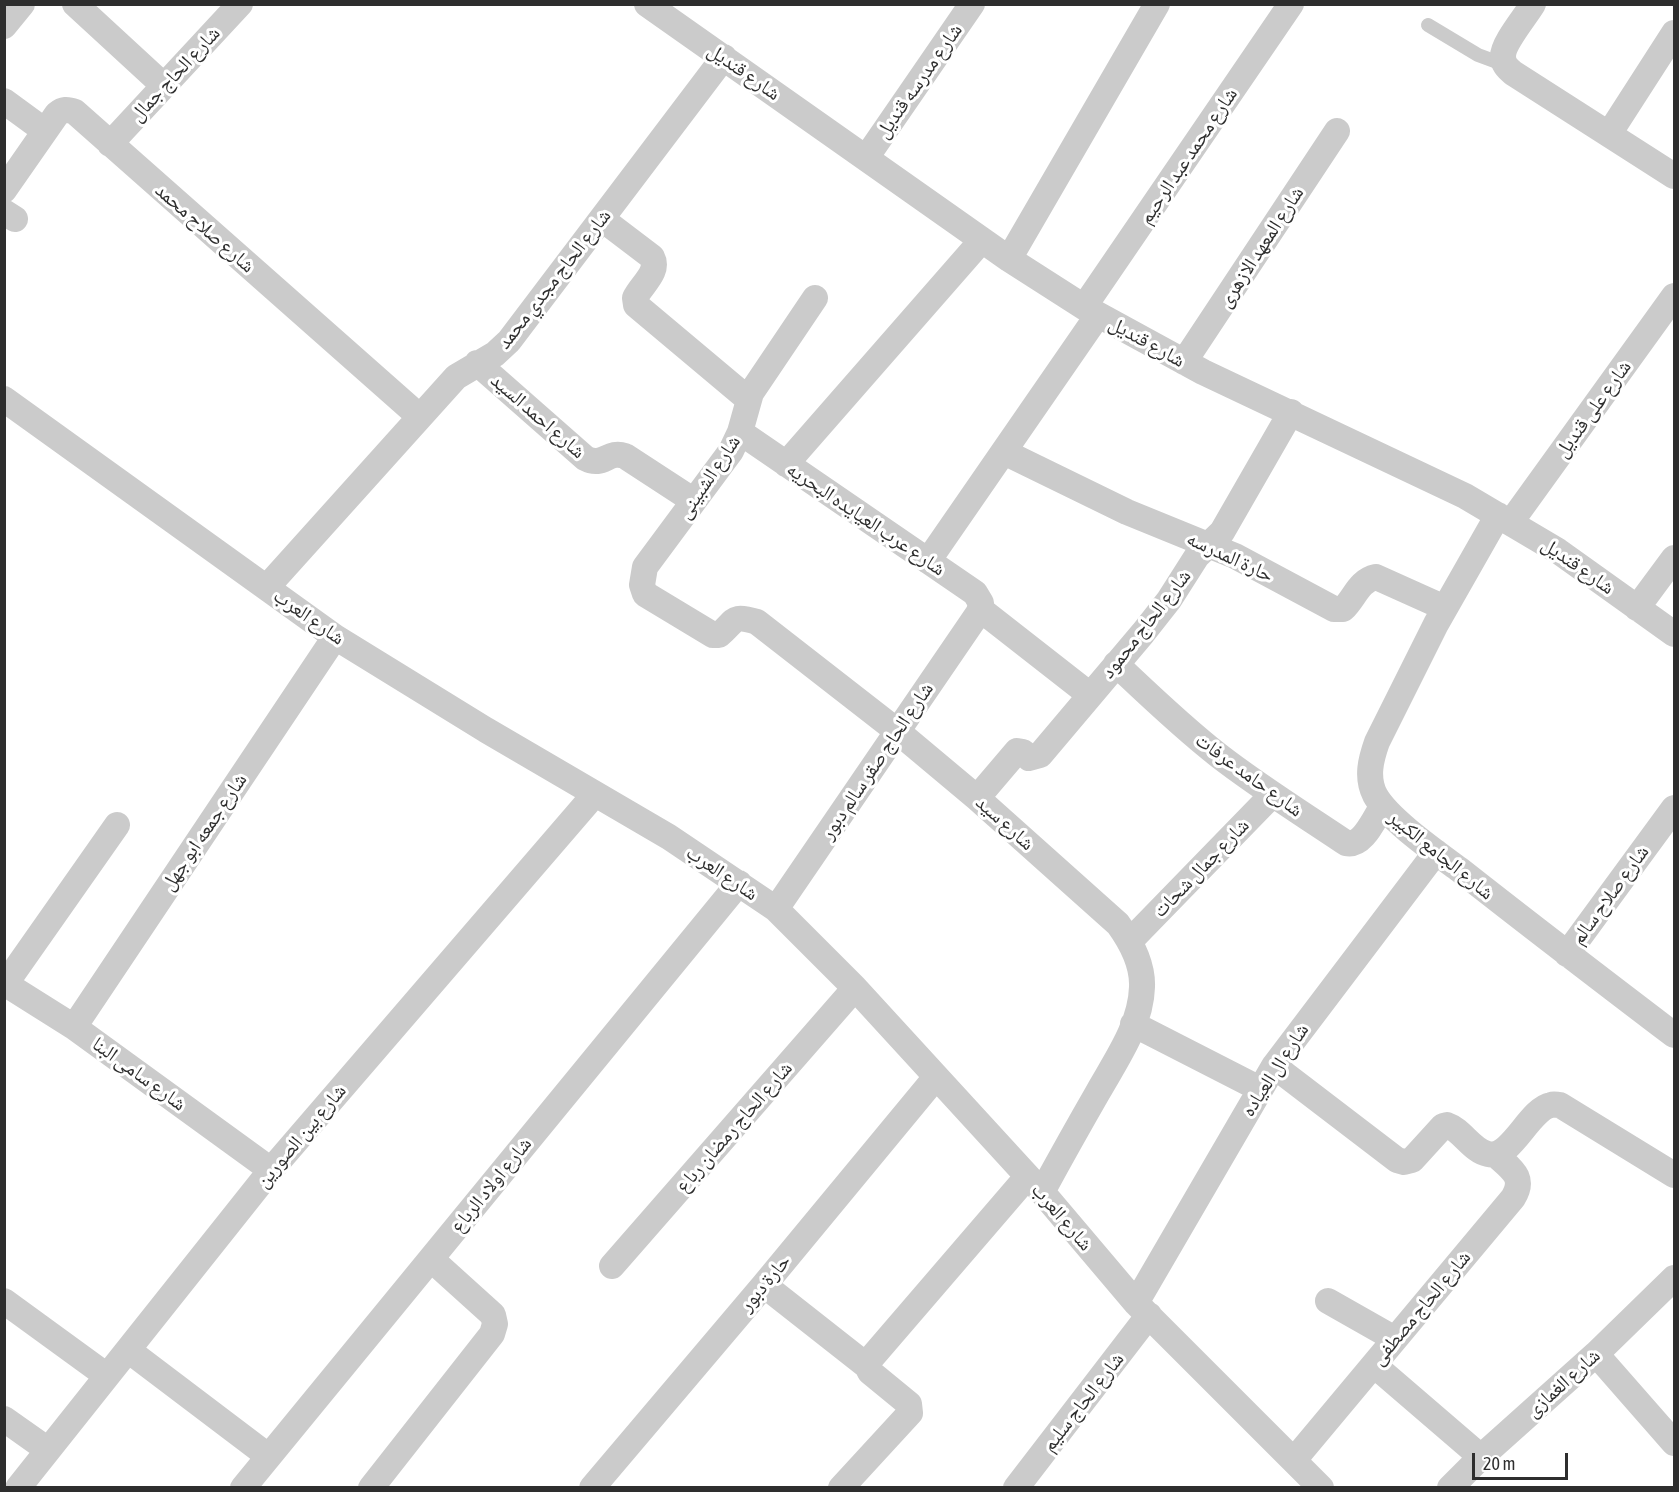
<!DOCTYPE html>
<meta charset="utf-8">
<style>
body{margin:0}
#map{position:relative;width:1679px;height:1492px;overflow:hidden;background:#fff;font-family:"Asap Condensed",sans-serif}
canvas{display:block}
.frame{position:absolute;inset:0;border:6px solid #2e2e2e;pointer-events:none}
.scale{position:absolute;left:1472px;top:1453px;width:96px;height:27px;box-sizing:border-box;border:3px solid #2e2e2e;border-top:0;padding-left:8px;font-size:18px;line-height:21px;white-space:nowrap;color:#2e2e2e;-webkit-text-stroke:4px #fff;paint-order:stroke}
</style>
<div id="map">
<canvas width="1679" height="1492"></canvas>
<div class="frame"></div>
<div class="scale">20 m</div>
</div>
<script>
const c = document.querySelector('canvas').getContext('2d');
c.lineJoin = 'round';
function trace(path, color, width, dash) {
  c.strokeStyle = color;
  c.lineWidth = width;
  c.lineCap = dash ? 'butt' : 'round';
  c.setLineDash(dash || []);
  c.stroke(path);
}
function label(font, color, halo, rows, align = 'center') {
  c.font = font + ' "Asap Condensed","Noto Naskh Arabic",sans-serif';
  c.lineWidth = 6;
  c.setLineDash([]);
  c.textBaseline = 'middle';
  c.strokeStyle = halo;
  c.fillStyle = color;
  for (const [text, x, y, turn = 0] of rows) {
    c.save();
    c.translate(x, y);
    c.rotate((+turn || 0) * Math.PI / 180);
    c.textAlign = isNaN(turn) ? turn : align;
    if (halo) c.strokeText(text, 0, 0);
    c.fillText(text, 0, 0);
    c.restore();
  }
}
trace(new Path2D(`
 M1428 25 1478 55 1505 65`), '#cbcbcb', 14);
trace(new Path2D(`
 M75 4 163 85
 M647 4 1009 259 1084 307 1203 372 1465 496 1558 551 1674 634
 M1533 4C1526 16 1503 43 1503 56 1503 64 1507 68 1513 73L1674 176
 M4 26 22 4
 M4 101 45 131
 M1609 134 1674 33
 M110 144 240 4
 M866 158 972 4
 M4 190 57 114C63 109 67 109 75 112L420 417
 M4 212 15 219
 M602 219 652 257C660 272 641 285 635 298L636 305 748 399
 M1009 259 1157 4
 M815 298 751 393 740 432 731 451 645 567 642 585 645 594 713 635H719C736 621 731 614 757 622L897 731 977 798 1118 924C1131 942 1143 964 1142 987 1141 1025 1116 1060 1098 1092 1079 1125 1060 1159 1042 1192
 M1084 307 1291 4
 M1184 362 1337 131
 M477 363 585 458C604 468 607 450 625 456L694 501
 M4 399 335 637 486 730 669 837 776 909 855 988 1042 1192 1136 1303 1321 1488
 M740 432 975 593 981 603 979 612 776 909
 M1004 452 1127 512 1235 556 1334 609H1343C1355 598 1358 581 1376 577L1445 608
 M786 464 982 240
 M1498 515 1436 624 1377 742C1371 759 1366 777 1375 795 1388 819 1437 853 1460 870 1531 926 1603 981 1674 1035
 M1511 522 1674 296
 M928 561 1098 315
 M267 587 456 377 495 354 509 341 724 57
 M1637 608 1674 558
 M980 609 1090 695
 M1116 664C1149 695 1182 727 1218 755 1259 787 1303 814 1346 843 1363 847 1374 819 1382 807
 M977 798 1017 751 1023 752 1029 758 1040 755 1143 633 1169 600 1197 556 1222 532 1291 412
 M1130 941 1272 795
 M1567 954 1674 808
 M4 983 74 1027 271 1170
 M4 986 117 825
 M1133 1024 1260 1089
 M74 1027 335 637
 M1274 1066 1397 1160 1404 1162 1412 1160 1443 1126 1447 1125C1462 1130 1472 1151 1488 1154 1511 1160 1529 1109 1551 1105 1554 1104 1557 1105 1560 1105L1674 1175
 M612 1266 855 988
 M764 1285 867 1366
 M4 1301 107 1376
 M1328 1301 1395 1339
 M1136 1303 1274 1066 1436 852
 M128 1350 268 1456
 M1596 1354 1674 1443
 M1374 1365 1481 1457
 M4 1419 48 1450
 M1294 1460 1513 1198C1526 1177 1511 1169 1496 1155
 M18 1488 271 1170 594 795
 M243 1488 739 883
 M371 1488 492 1334 495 1324 493 1315 431 1259
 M592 1488 764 1285 936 1077
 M841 1488 910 1413 909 1404 870 1372 867 1366V1363L1027 1177
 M1016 1488 1149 1315
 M1450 1488 1481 1457 1596 1354 1674 1278`), '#cbcbcb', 26);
label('20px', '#2e2e2e', '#fff', [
 ["شارع قنديل",744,72,35],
 ["شارع الحاج جمال",175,74,-47],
 ["شارع مدرسه قنديل",919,81,-55],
 ["شارع محمد عبد الرحيم",1188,156,-56],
 ["شارع صلاح محمد",205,228,41],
 ["شارع المعهد الازهرى",1261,247,-57],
 ["شارع الحاج مجدي محمد",554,279,-52],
 ["شارع قنديل",1147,342,29],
 ["شارع على قنديل",1593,409,-54],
 ["شارع احمد السيد",538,416,41],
 ["شارع الشبينى",709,477,-56],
 ["شارع عرب العيايده البحريه",866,519,34],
 ["حارة المدرسه",1230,557,25],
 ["شارع قنديل",1578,566,35],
 ["شارع العرب",309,617,35],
 ["شارع الحاج محمود",1146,624,-52],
 ["شارع الحاج صقر سالم دبور",877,761,-56],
 ["شارع حامد عرفات",1249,775,36],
 ["شارع سيد",1005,823,42],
 ["شارع جمعه ابو جهل",204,832,-56],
 ["شارع الجامع الكبير",1441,855,39],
 ["شارع جمال شحات",1201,868,-46],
 ["شارع العرب",722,873,34],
 ["شارع صلاح سالم",1610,895,-54],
 ["شارع ال العياده",1275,1070,-57],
 ["شارع سامى البنا",139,1074,36],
 ["شارع الحاج رمضان رباع",734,1127,-49],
 ["شارع بين الصورين",301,1136,-50],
 ["شارع اولاد الرباع",491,1185,-51],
 ["شارع العرب",1062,1217,49],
 ["حارة دبور",765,1283,-50],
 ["شارع الحاج مصطفى",1421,1308,-50],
 ["شارع الغمازى",1563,1383,-42],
 ["شارع الحاج سليم",1083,1402,-52]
]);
</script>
